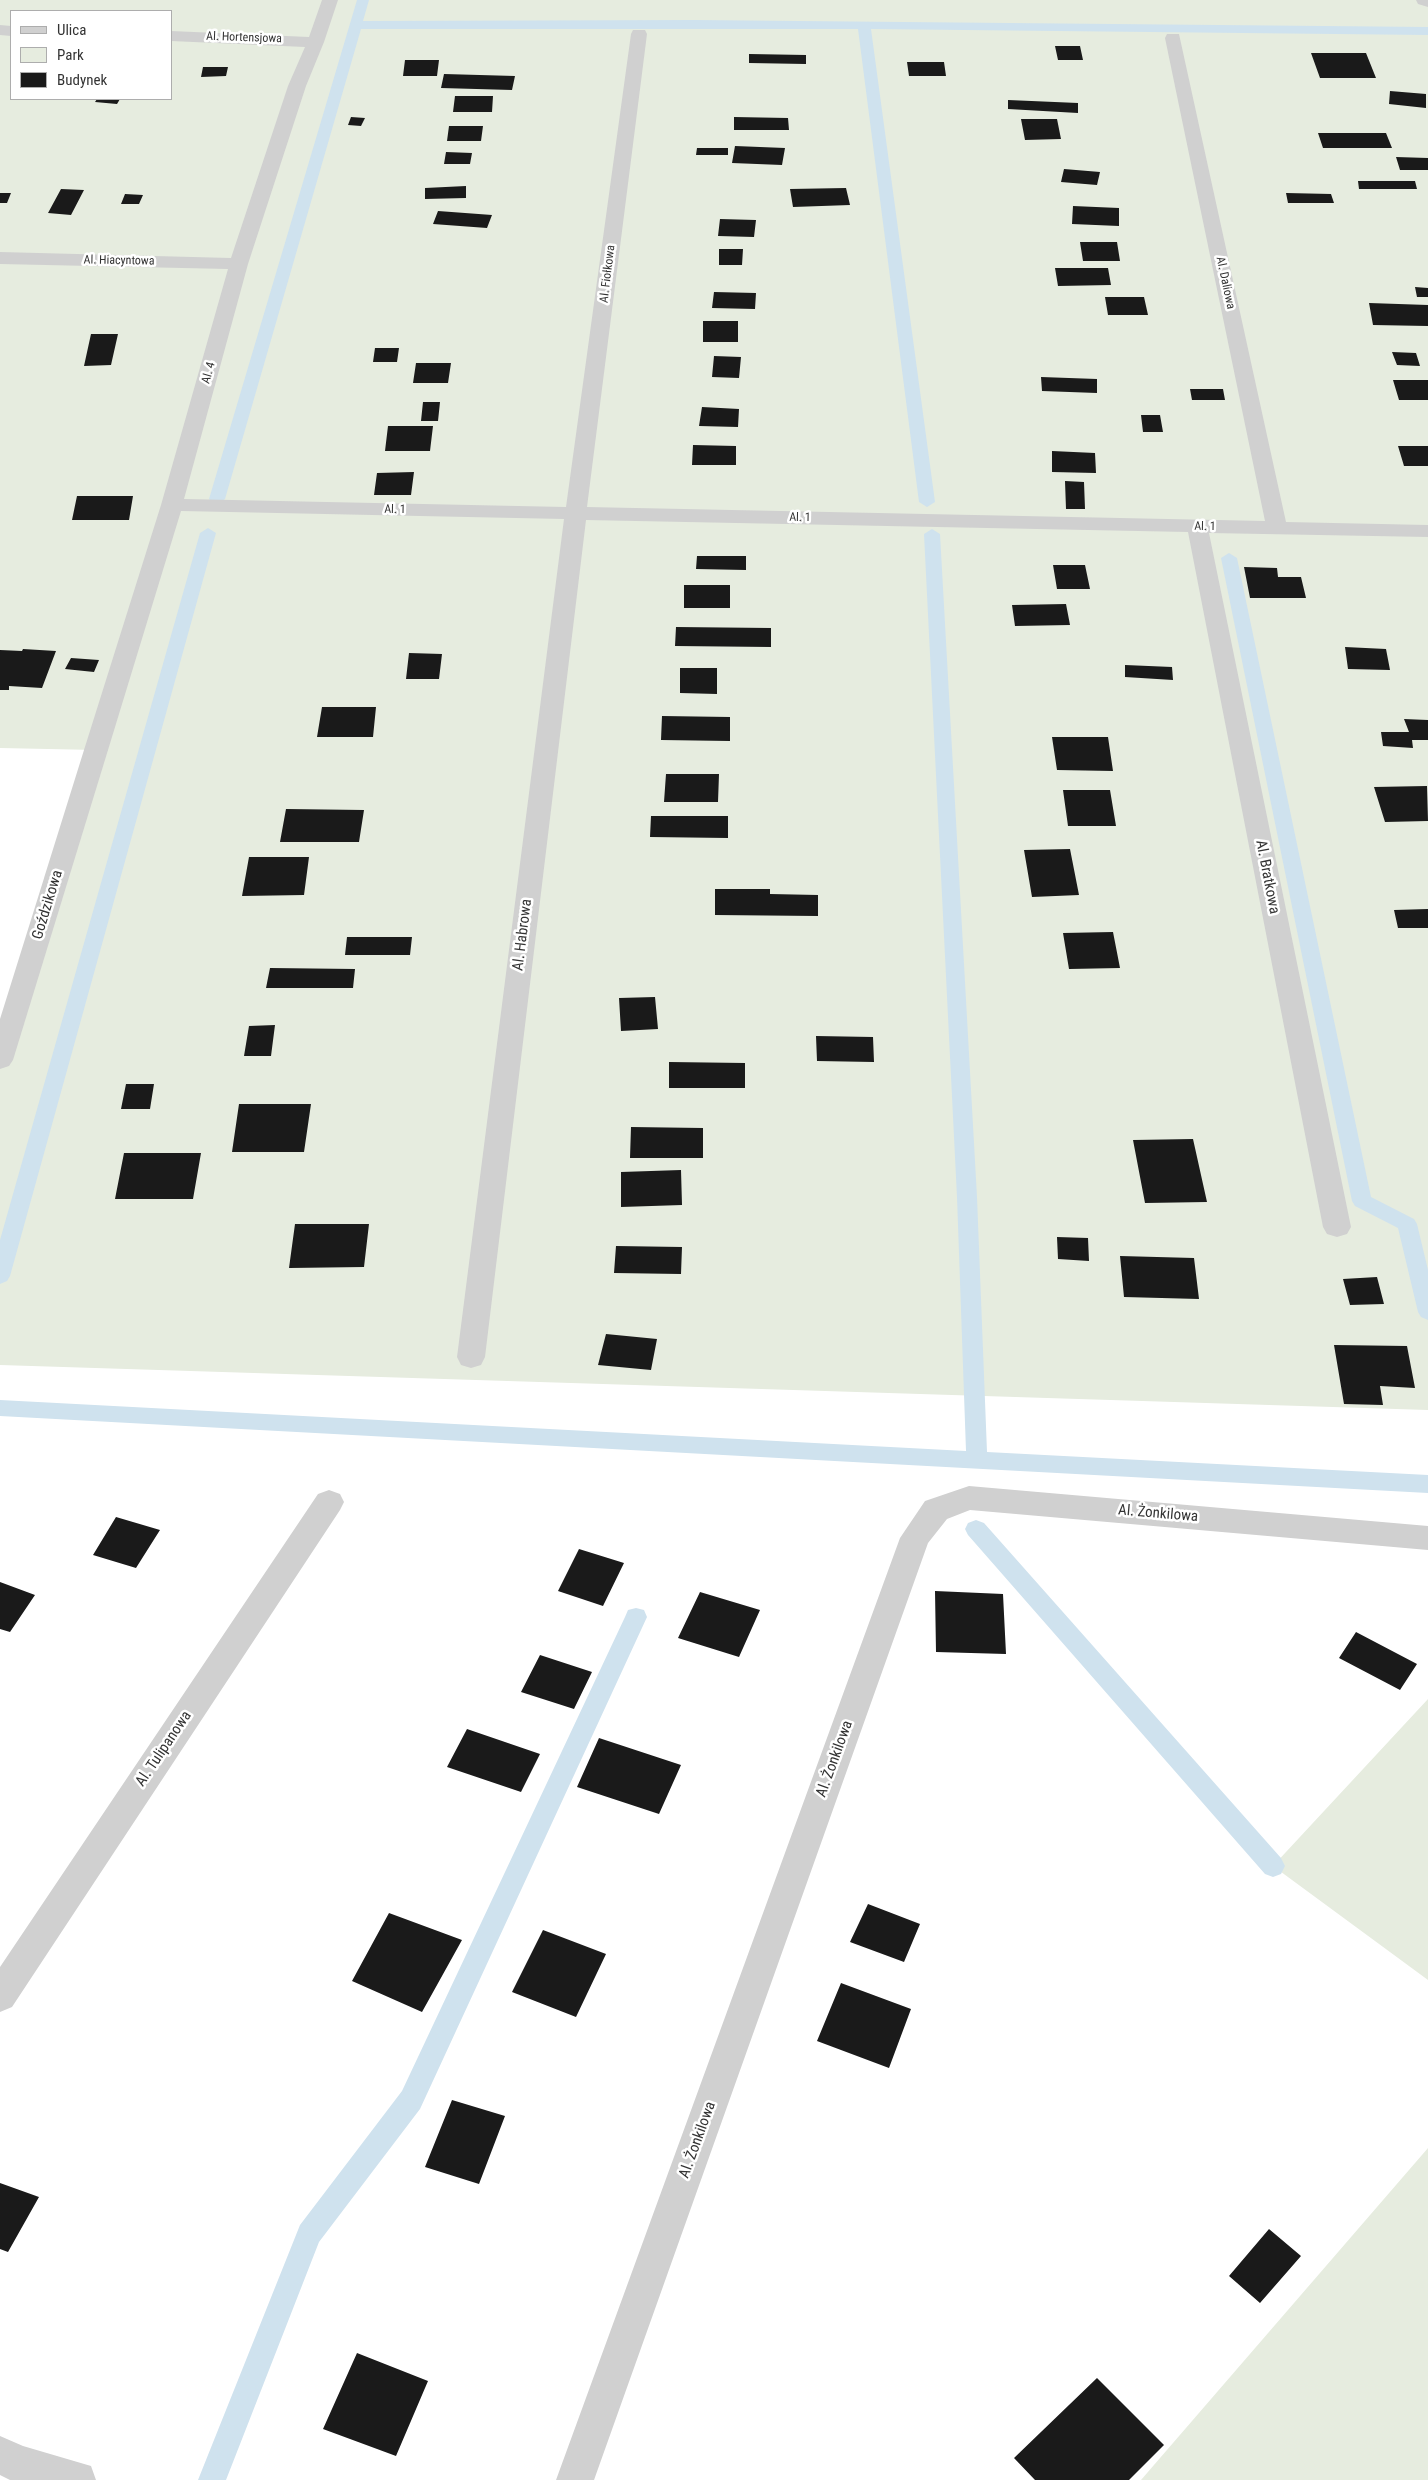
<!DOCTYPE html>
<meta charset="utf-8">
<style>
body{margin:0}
#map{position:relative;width:1428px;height:2480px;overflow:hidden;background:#fff;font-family:"Roboto Condensed",sans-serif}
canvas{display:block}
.legend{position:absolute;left:10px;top:10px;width:162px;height:90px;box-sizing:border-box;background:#fff;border:1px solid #adadad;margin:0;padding:6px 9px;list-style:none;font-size:15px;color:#333}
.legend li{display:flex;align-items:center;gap:10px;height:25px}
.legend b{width:25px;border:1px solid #adadad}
</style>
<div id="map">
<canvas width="1428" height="2480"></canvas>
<ul class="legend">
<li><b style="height:6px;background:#d0d0d0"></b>Ulica</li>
<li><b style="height:14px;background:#e6ecdf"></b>Park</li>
<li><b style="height:14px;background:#1a1a1a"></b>Budynek</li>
</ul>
</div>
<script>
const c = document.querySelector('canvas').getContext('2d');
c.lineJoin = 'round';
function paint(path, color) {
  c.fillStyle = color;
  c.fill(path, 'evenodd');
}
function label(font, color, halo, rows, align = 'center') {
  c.font = font + ' "Roboto Condensed",sans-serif';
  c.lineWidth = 5;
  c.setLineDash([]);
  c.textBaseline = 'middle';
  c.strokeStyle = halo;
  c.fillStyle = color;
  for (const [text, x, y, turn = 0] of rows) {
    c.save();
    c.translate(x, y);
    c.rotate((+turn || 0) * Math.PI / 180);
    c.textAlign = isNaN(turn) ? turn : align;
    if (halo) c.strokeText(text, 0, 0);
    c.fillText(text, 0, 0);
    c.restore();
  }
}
paint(new Path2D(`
 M0 0H1428V1410L0 1365V1059L96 750 0 748ZM11 11H171V99H11Z
 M1428 1699V1980L1273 1866Z
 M1428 2148V2480H1141Z`), '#e6ecdf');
paint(new Path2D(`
 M357 0H369L363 21 694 20 1428 27V35L871 29 935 502 927 507 919 502 858 29H361L225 499 217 504 212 502 209 499Z
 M208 528 216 533 10 1276 7 1281 0 1284V1240L200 533Z
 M932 529 940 534 977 1197 987 1452 1428 1475V1493L0 1416V1400L966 1451 957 1197 924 534Z
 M1229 553 1237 558 1371 1197 1414 1219 1417 1224 1428 1270V1320L1421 1317 1418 1312 1398 1228 1355 1206 1352 1201 1221 558Z
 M976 1520 984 1523 1281 1858 1285 1866 1281 1874 1273 1877 1265 1874 968 1535 965 1529 968 1523Z
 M636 1608 644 1610 647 1617 420 2109 319 2242 226 2480H198L300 2225 402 2091 625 1617 628 1610Z`), '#cfe2ee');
paint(new Path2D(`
 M1055 46H1080L1083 60H1058Z
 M1311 53H1366L1376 78H1320Z
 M749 54 806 55V64L749 63Z
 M405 60H439L437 76H403Z
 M907 62H944L946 76H909Z
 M203 67H228L226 76 201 77Z
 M444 74 515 76 512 90 441 88Z
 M1390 91 1426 94V108L1389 104Z
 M455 96H493L492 112H453Z
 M97 99H120L117 104 95 102Z
 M1008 100 1078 103V113L1008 109Z
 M351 117 365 118 361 126 348 125Z
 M734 117 788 118 789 130H734Z
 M1021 119H1057L1061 139 1025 140Z
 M449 126H483L481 141H447Z
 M1318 133H1386L1392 148H1323Z
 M735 146 785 148 782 165 732 163Z
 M697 148H728V155H696Z
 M446 152 472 153 470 164H444Z
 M1396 157 1428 158V170H1400Z
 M1064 169 1100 172 1097 185 1061 182Z
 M1358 181H1415L1417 189H1359Z
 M466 186V198L425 199V188Z
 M846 188 850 205 793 207 790 189Z
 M61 189 84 190 71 215 48 213Z
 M0 193H11L7 203H0Z
 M1286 193 1331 194 1334 203H1288Z
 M125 194 143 195 139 204H121Z
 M1073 206 1119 208V226L1072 224Z
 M438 211 492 215 487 228 433 224Z
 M720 219 756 220 754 237 718 236Z
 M1080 242H1117L1120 261H1083Z
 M719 249H743L742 265H719Z
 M1055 268H1108L1111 285 1058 286Z
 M1415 287 1428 288V297H1417Z
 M714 292 756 293 755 309 712 308Z
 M1105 297H1144L1148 315H1108Z
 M1369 303 1428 305V326L1373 325Z
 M703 321H738V342H703Z
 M91 334H118L111 365 84 366Z
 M375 348H399L397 362H373Z
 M1392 352 1416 353 1420 366 1397 365Z
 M714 356 741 357 739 378 712 377Z
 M416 363H451L448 383H413Z
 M1041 377 1097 379V393L1042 391Z
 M1393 380H1428V400H1399Z
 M1190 389H1223L1225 400H1192Z
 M423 402H440L438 421H421Z
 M702 407 739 409 738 427 699 426Z
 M1141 415H1160L1163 432H1143Z
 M388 426H433L430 451H385Z
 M693 445 736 446V465H692Z
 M1398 446H1428V466H1404Z
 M1052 451 1095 453 1096 473 1052 472Z
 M414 472 411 495H374L377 473Z
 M1065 481 1084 482 1085 509H1066Z
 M77 496H133L129 520H72Z
 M697 556H746V570L696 569Z
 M1053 565H1085L1090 589H1057Z
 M1244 567 1277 568 1278 577H1301L1306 598H1250Z
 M684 585H730V608H684Z
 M1066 604 1070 625 1015 626 1012 605Z
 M676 627 771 628V647L675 646Z
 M1345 647 1386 649 1390 670 1348 669Z
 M23 649 56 651 42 688 9 686V690H0V650L22 651Z
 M409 653 442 654 439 679H406Z
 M71 658 99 660 94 672 65 669Z
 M1125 665 1172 667 1173 680 1125 677Z
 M680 668H717V694L680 693Z
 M322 707H376L373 737H317Z
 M662 716 730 717V741L661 740Z
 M1404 719 1428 720V740H1412L1413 748 1383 746 1381 732H1409Z
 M1052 737H1108L1113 771 1057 770Z
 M666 774H719L718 802H664Z
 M1427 786 1428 821 1385 822 1374 787Z
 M1063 790H1110L1116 826H1068Z
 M286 809 364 810 359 842H280Z
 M651 816H728V838L650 837Z
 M1070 849 1079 895 1032 897 1024 850Z
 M249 857H309L304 895 242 896Z
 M715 889H770V894L818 895V916L715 915Z
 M1428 909V928H1398L1394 910Z
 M1113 932 1120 968 1069 969 1063 933Z
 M347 937H412L410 955H345Z
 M270 968 355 969 353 988H266Z
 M655 997 658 1029 621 1031 619 998Z
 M275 1025 271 1056H244L249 1026Z
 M816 1036 873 1037 874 1062 817 1061Z
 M669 1062 745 1063V1088H669Z
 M126 1084H154L150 1109H121Z
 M239 1104H311L304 1152H232Z
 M631 1127 703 1128V1158H630Z
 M1193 1139 1207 1202 1145 1203 1133 1140Z
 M124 1153H201L193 1199H115Z
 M681 1170 682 1205 621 1207V1172Z
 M295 1224H369L364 1267 289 1268Z
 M1057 1237 1088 1238 1089 1261 1058 1259Z
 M616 1246 682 1247 681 1274 614 1273Z
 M1120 1256 1194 1258 1199 1299 1124 1297Z
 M1377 1277 1384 1304 1350 1305 1343 1279Z
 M606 1334 657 1339 651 1370 598 1365Z
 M1334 1345 1407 1346 1415 1388 1380 1386 1383 1405 1344 1404Z
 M116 1517 160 1530 136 1568 93 1555Z
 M579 1549 624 1563 603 1606 558 1591Z
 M0 1582 35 1595 10 1632 0 1629Z
 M935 1591 1003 1594 1006 1654 936 1652Z
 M700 1592 760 1610 739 1657 678 1638Z
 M1356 1632 1417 1664 1400 1690 1339 1658Z
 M540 1655 592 1672 574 1709 521 1692Z
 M467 1729 540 1754 521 1792 447 1767Z
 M599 1738 681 1765 659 1814 577 1787Z
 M868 1904 920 1924 904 1962 850 1942Z
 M389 1913 462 1940 422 2012 352 1981Z
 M543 1930 606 1954 576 2017 512 1992Z
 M841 1983 911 2009 889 2068 817 2041Z
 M452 2100 505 2116 479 2184 425 2167Z
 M0 2183 39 2197 8 2252 0 2249Z
 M1269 2229 1301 2256 1260 2303 1229 2276Z
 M357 2353 428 2381 396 2456 323 2429Z
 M1097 2378 1164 2445 1129 2480H1035L1014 2458Z`), '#1a1a1a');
paint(new Path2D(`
 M322 0H338L324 42 306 86 248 264 184 499 566 507 631 34 633 30H645L647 34 587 507 1265 521 1165 38 1167 34H1179L1286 522 1428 525V537L1209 533 1351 1227 1347 1234 1337 1237 1327 1234 1323 1227 1188 532 586 520 485 1357 481 1365 471 1368 461 1365 457 1357 564 519 181 511 108 750 104 755 96 757 88 755 84 750 161 505 228 269 0 264V252L231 258 288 86 305 47 171 41V31L309 37Z
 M1416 0H1428V7L1418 4Z
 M0 25 11 26V36L0 35Z
 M969 1486 1428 1526V1550L970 1510 947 1519 928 1543 594 2480H556L900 1538 925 1501Z
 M329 1490 340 1494 344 1502 340 1510 12 2007 0 2012V1967L318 1494Z
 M0 2436 23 2446 91 2466 96 2480H10L0 2475Z`), '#d0d0d0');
paint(new Path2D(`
 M96 743 104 745 108 750 13 1060 9 1066 0 1069V1019L84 750 88 745Z`), '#d0d0d0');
label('12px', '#333', '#fff', [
 ["Al. Hortensjowa",244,38,2],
 ["Al. Hiacyntowa",119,261,1],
 ["Al. Fiołkowa",608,274,-83],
 ["Al. Daliowa",1225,283,78],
 ["Al. 4",209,373,-75],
 ["Al. 1",395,510,1],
 ["Al. 1",800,518,1],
 ["Al. 1",1205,527,1]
]);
label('15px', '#333', '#fff', [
 ["Al. Bratkowa",1267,877,79],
 ["Goździkowa",48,905,-73],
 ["Al. Habrowa",523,935,-83],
 ["Al. Żonkilowa",1158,1514,5],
 ["Al. Tulipanowa",164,1749,-56],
 ["Al. Żonkilowa",835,1759,-70],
 ["Al. Żonkilowa",698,2140,-70]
]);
</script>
